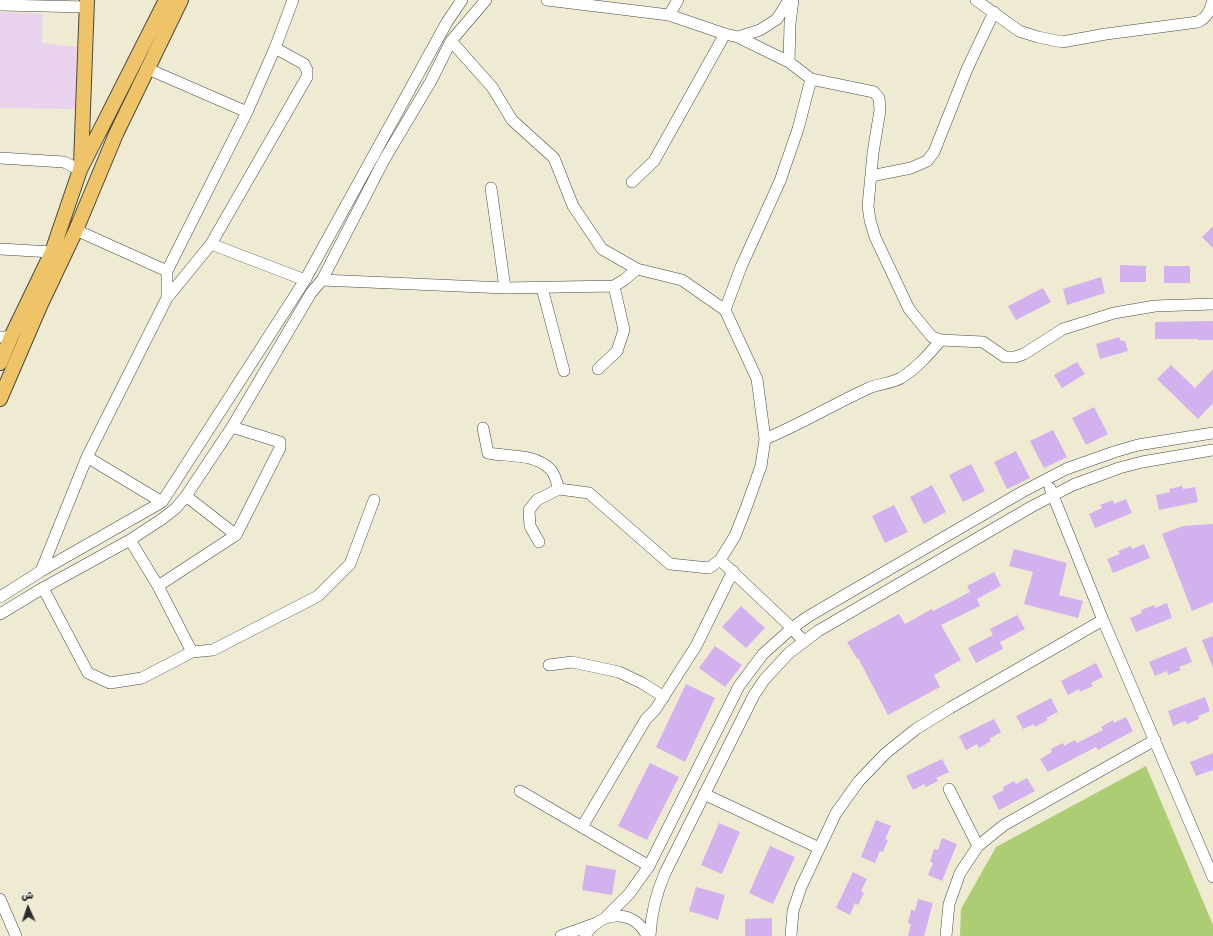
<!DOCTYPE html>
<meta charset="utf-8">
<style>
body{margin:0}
#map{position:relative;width:1213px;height:936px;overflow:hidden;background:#efead2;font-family:"Shantell Sans","Playpen Sans Arabic",sans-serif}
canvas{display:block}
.north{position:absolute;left:8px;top:888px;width:40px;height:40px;-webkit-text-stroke:3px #f7f3e8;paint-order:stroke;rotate:357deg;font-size:11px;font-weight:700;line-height:16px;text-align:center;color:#2b2b2b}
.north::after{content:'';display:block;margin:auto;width:14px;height:18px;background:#2b2b2b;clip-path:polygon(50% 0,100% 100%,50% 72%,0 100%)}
</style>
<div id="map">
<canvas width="1213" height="936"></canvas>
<div class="north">ش</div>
</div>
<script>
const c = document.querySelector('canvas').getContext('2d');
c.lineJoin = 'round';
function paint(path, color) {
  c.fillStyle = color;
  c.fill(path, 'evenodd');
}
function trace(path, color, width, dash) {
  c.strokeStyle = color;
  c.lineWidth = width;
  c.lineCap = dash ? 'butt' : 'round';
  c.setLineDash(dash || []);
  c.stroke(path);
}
paint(new Path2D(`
 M0 12 43 14 42 43 77 47 75 109 0 108Z`), '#e8d2ee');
paint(new Path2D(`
 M1146 766 1213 925V936H960L961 909 996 847Z`), '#adcd75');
paint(new Path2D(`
 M1213 226V248L1202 237Z
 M1120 265 1146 266V282H1120Z
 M1164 266H1190V283H1164Z
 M1101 277 1105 293 1067 305 1063 289Z
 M1043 288 1051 302 1016 320 1008 306Z
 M1213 321V340H1198V339H1155V322Z
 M1119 337 1121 341H1125L1128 351 1100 359 1096 344Z
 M1077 362 1085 374 1062 388 1054 375Z
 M1171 365 1195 388 1213 369V403L1198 419 1157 379Z
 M1094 407 1108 434 1086 445 1072 418Z
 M1053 430 1067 457 1044 468 1030 441Z
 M1016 451 1030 478 1007 489 994 462Z
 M971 464 985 491 963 502 949 475Z
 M932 485 946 512 924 524 910 497Z
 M1182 486 1183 489 1195 487 1198 502 1159 510 1156 495 1170 492 1169 489Z
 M1126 499 1132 513 1095 528 1089 514 1102 508 1100 505 1113 500 1114 504Z
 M894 505 908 532 885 543 872 516Z
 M1213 524V602L1192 611 1162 534 1183 526Z
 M1144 544 1150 558 1113 573 1107 559 1120 554 1118 551 1131 546 1132 549Z
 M1014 549 1067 563 1059 595 1083 601 1078 618 1024 604 1033 572 1009 566Z
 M994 572 1001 586 977 599 980 606 941 625 961 660 934 675 940 687 888 715 858 658 857 659 847 642 899 614 905 624 932 609 933 611 970 592 967 586Z
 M1167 603 1172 618 1136 632 1130 618 1142 613 1141 610 1154 605 1155 608Z
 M741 606 765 628 746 648 722 627Z
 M1017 615 1025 629 1000 642 1003 649 976 663 968 648 993 635 990 629Z
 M1213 636V668L1202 640Z
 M715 646 742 665 725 687 699 668Z
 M1186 647 1192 662 1179 667 1181 670 1168 675 1167 671 1155 676 1149 662Z
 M1096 663 1103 677 1091 683 1093 686 1080 692 1079 689 1068 695 1061 681Z
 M686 684 715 698 685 762 656 747Z
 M1205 697 1210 711 1198 716 1199 719 1187 724 1185 721 1173 726 1168 711Z
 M1051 698 1058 712 1046 718 1048 720 1035 727 1034 724 1023 729 1016 716Z
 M1126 717 1133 731 1098 750 1096 747 1048 772 1040 759 1052 752 1051 749 1063 743 1064 746 1075 740 1077 743 1103 730 1101 727 1113 720 1114 723Z
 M994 719 1001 732 989 739 991 741 979 748 977 744 966 750 959 736Z
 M1213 753V770L1196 776 1190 762Z
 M942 759 949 772 936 778 938 781 926 787 924 784 913 790 906 776Z
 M650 763 679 777 647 840 618 826Z
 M1027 778 1035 791 999 810 992 796 1004 790 1003 787 1014 781 1016 784Z
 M876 820 891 826 885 839 888 840 883 852 880 851 875 863 861 857Z
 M719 823 740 832 722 874 701 865Z
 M942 838 957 844 942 881 928 875 933 863 930 862 934 849 938 850Z
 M770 846 795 857 773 904 749 893Z
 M586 865 616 870 612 895 582 890Z
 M853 872 867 879 861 891 864 893 858 905 855 903 850 915 836 908Z
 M696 887 725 895 718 920 689 911Z
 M918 899 933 903 924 936H908L911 924 908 923 911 910 915 911Z
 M772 918V936H745V919Z`), '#d3b1ee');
const minor = new Path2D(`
 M547 0 669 15 725 34 738 37 789 62 811 79 874 92 879 98 880 110 873 153 868 206 870 220 875 237 909 309 932 337 941 340 983 342 1005 357H1015L1024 354 1063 329 1114 313 1155 306 1213 304
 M976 0 1019 31 1038 37 1062 42 1106 34 1198 22C1208 17 1210 10 1213 0
 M0 5 87 7
 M669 15 678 0
 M738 37 760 30 777 19 789 0
 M451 41 492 87 512 120 554 158 573 206 602 249 637 269 682 280 725 310 757 379 765 439 761 466 746 508 735 536 720 560 709 568 670 564 589 493 559 489C557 484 555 473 550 469 534 453 508 457 488 453L483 428
 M789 62 790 23 793 0
 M148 69 247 112
 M0 158 64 162 80 170
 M871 176 911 168 927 161 934 152 967 69 994 12
 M632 182 654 161 725 34
 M491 188 505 288
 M76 230 167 271
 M211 244 305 280
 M0 249 52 252
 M322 280 505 288 614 286 624 280 637 269
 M542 288 564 371
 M167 298 211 244 307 77V70L304 64 275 48
 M725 310 741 267 780 181 798 129 811 79
 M0 337H11
 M598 369 617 351 624 330 614 286
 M765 439C801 424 834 404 869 388 879 384 892 383 901 378 917 368 929 354 941 340
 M87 457 162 502
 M1050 488 1103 620 1213 877
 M186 496 236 535
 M539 542 530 526 529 510 537 500 559 489
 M720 560 792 628 803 641
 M41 571 87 457 167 298V271L247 112 275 48 293 0
 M158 586 236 535 280 448V442L232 427
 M43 588 88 673 110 683 142 678 192 652 158 586 130 540
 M0 597 41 571 162 502 305 280 447 22 462 0
 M0 614 43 588 130 540 162 519 176 508 186 496 232 427 311 293 322 280 384 160 431 81 451 41 486 0
 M192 652 213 650 318 596 350 564 374 500
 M549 665 572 662 619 672 642 683 664 697
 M949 789 978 846
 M520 791 649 866
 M704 794 819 848
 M582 827 646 719 655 710 696 646 733 571
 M0 899 16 936
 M605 918 629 894 649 866 739 686 763 654 792 628 809 616 1022 492 1066 469 1114 452 1138 445 1213 433
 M561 936 594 924
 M585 936C599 911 634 908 647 936
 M650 936C651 914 656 894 665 873L754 695 764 680 789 653 818 631 1031 507 1073 485 1119 468 1142 462 1213 450
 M791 936 793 911 801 887 836 813 859 781 886 753 916 729 950 708 1103 620
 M946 936 949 904 960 873 978 846 1004 825 1155 740`);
const major = new Path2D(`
 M81 165 87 0
 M0 363 11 337 52 252 80 170 166 0
 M0 399 40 306 76 230 116 134 181 0`);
trace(minor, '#484844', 12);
trace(major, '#484844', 16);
trace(minor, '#fff', 11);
trace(major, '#efc469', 14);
</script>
